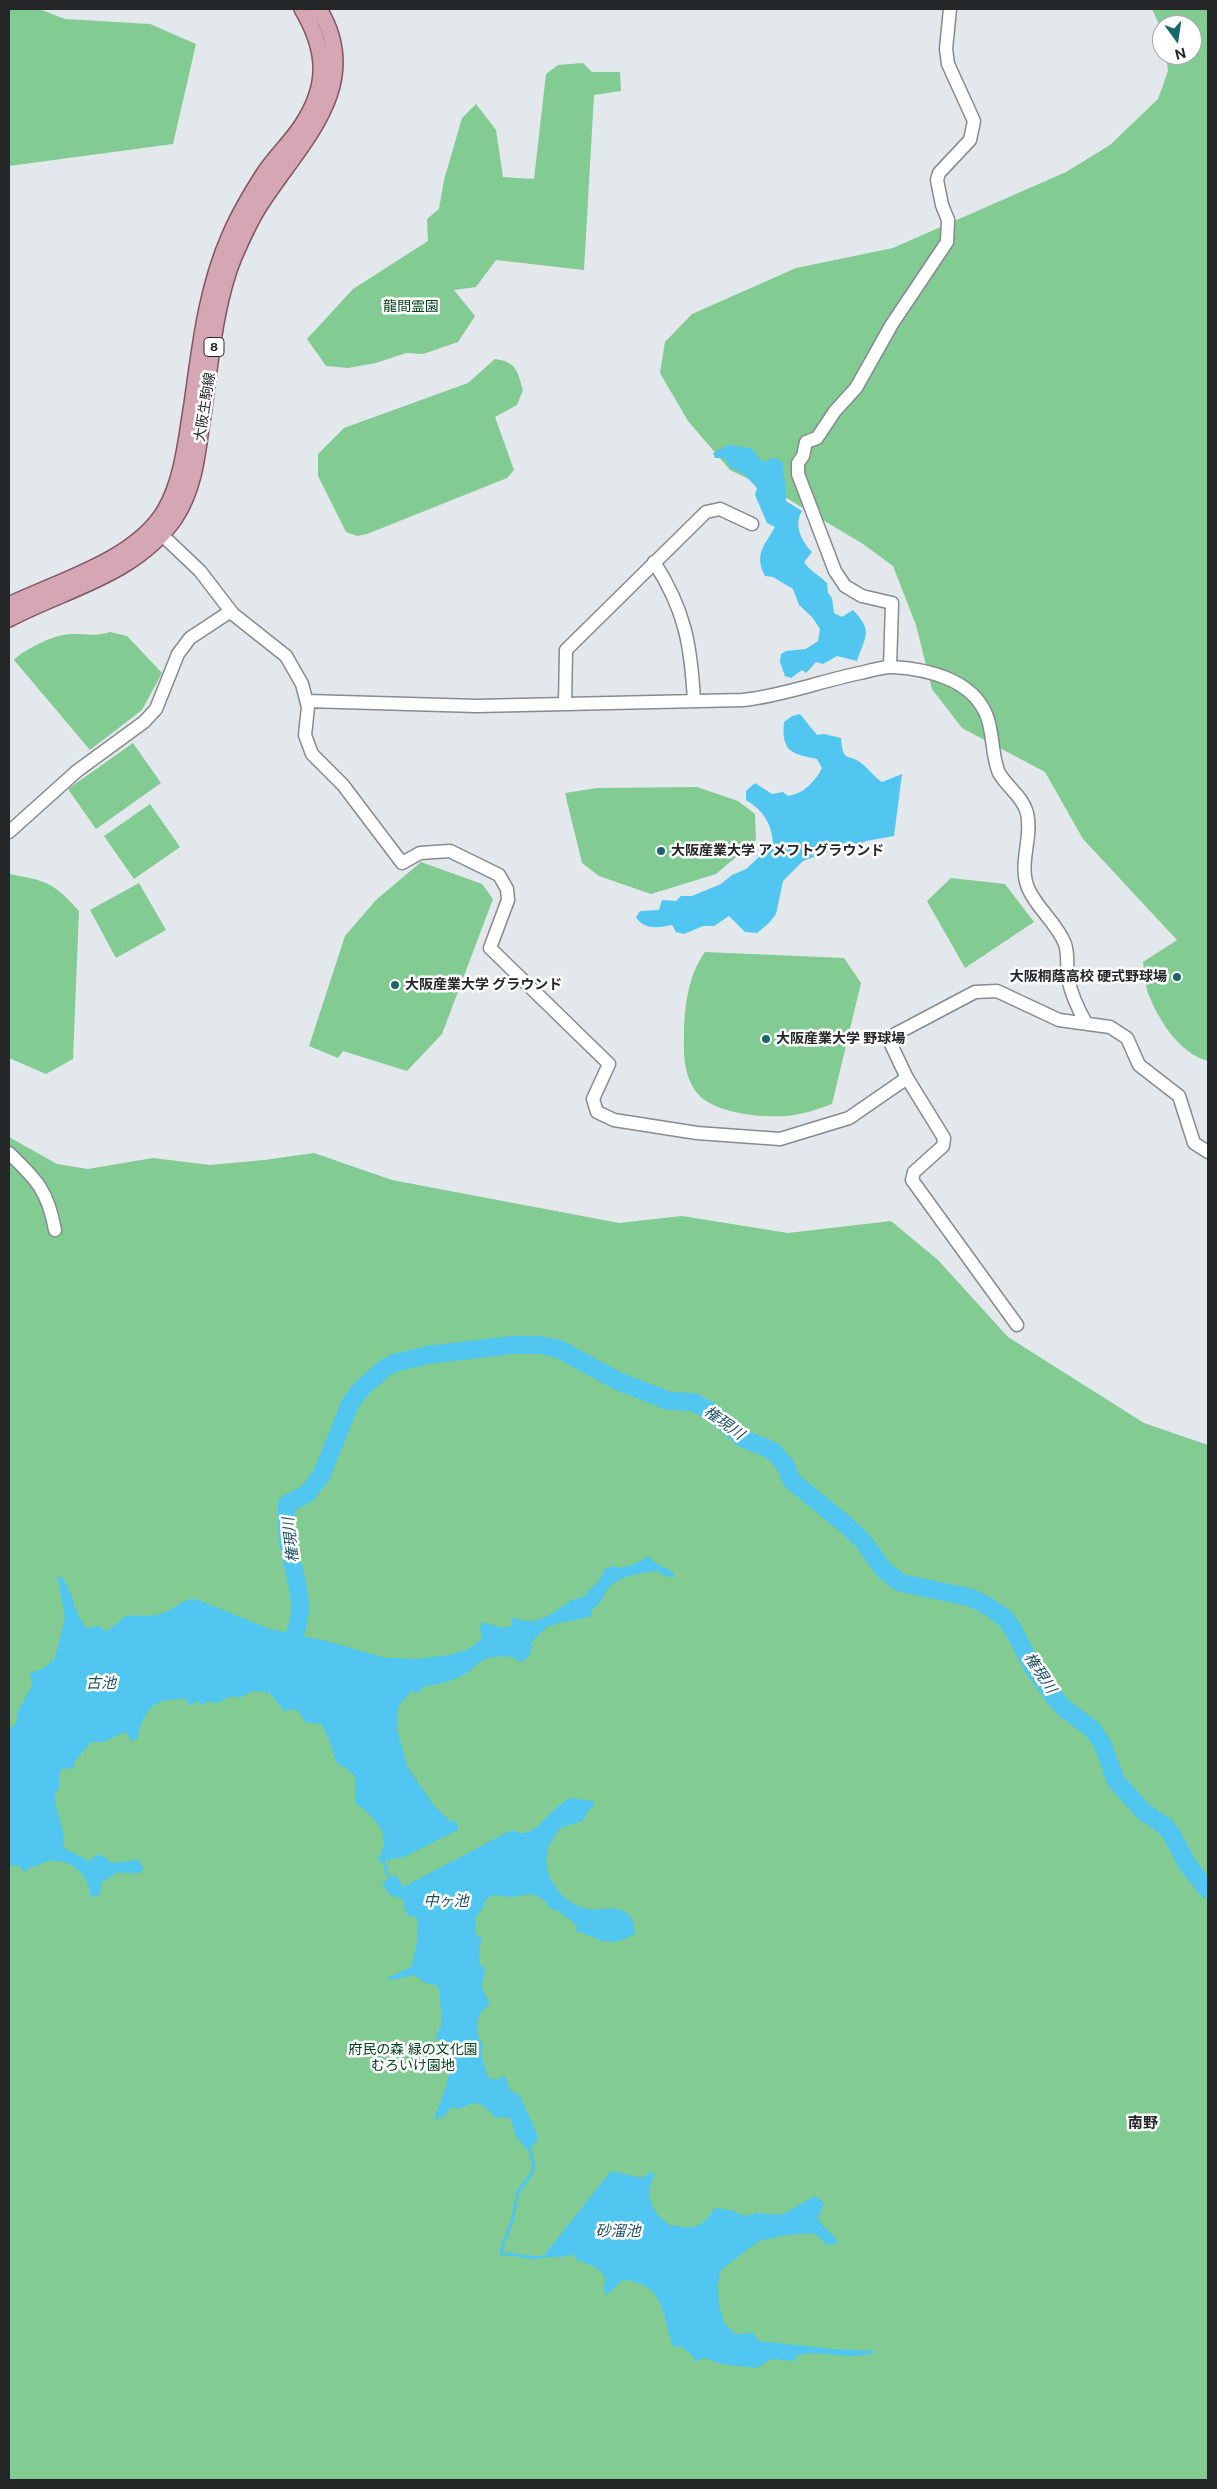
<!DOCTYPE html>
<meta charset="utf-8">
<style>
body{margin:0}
#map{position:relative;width:1217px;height:2489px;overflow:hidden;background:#e2e8ec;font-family:"Public Sans",sans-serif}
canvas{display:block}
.frame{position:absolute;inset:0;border:10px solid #242628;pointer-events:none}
.north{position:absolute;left:1152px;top:15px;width:50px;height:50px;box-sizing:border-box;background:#fff;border:1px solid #a7a8a9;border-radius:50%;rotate:166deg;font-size:14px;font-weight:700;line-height:20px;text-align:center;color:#242628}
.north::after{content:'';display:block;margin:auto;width:18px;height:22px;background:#19676a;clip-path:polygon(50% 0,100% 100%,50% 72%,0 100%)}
</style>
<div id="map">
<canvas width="1217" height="2489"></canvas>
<div class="frame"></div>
<div class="north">N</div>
</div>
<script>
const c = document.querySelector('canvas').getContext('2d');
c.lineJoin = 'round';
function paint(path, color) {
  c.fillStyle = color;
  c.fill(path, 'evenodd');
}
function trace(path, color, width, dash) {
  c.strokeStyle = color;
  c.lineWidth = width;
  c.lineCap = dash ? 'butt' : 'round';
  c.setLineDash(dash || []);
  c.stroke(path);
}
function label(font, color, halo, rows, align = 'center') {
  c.font = font + ' "Public Sans","Noto Sans JP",sans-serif';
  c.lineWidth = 5;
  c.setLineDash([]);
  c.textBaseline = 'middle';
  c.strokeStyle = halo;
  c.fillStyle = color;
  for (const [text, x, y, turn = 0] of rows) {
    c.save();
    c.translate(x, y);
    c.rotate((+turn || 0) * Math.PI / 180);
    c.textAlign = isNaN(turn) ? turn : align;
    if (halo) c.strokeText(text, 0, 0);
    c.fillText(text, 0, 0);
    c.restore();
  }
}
paint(new Path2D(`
 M9 9H39L65 19 150 24 196 44 173 144 9 166Z
 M1152 9H1208V1061C1179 1053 1159 1021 1148 993 1145 984 1144 972 1143 962L1177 940 1083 839 1045 772 962 728 932 689 916 625 893 566 863 544 778 493 730 470 688 421 660 373 665 342 692 314 796 268 893 248 1066 172 1110 145 1158 99 1168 71 1166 55H1192V25H1162V31Z
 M583 63 592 72H620L621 91 594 95 584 270 496 260 476 287 454 290 475 316 458 342 423 354 406 353 376 363 348 368 326 366 307 339 353 289 428 241 427 219 439 209 444 180 462 118 476 104 496 130 503 177 534 179 546 74 558 65Z
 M495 359C517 362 517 371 523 390L517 405 495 417 514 470 507 478 367 534 357 536 346 532 318 476V454L344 428 468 383Z
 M110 632 127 636 162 673 142 710 90 750 14 660C22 651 50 637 63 635 80 632 92 638 110 632Z
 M133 743 161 783 96 829 68 789Z
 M697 787 738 801 755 814 756 840 716 874 651 894 599 876 582 863 565 793 597 788Z
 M150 804 180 847 134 879 104 836Z
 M421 862 482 884 493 899 442 1034 407 1071 343 1051 338 1058 309 1046 345 936 376 900Z
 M9 874C47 881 53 882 79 911L73 1059 46 1074 9 1058Z
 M951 878 1005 884 1034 922 965 968 927 901Z
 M139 883 166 930 116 958 90 910Z
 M705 952 844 958 861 983 832 1104C821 1108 810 1112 799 1114 775 1120 715 1115 698 1094 682 1075 684 1051 684 1029 685 1003 689 974 705 952Z
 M9 1137 57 1164 88 1169 153 1158 210 1165 264 1160 314 1153 392 1180 619 1223 682 1216 788 1233 891 1221 938 1260 1008 1337 1144 1423 1208 1445V2480H9Z`), '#82cb92');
paint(new Path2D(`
 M729 445 751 448 761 461 765 462C773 457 776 456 783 463 782 477 788 487 786 501L802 511C793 525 802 542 812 552L804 562C810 571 819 575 827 583L828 593 832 598 834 613 842 617 853 610C874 632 865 636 857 661L837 656 823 664 816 662 806 673 802 670 791 678 785 676 780 662 781 654 786 651 806 649 818 641 820 629 812 617 799 605 793 589 773 577 765 576C754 555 764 546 775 527L767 523 755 495 757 488 743 473 731 468 724 458H715L713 453Z
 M800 714 817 735 824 734 841 738C843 765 848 752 861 763 869 769 873 776 882 782L902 774 894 836 866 841 854 848 830 851 803 861 783 881 776 914 769 923 757 933 745 932 729 916 714 926H703L684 934 676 932 672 925C658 928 644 930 636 917L640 911 659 910 662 900 676 901 681 896H692L721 884 732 875 746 869 773 844C772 824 763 810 746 800V791L755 783 772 794 783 792 788 796C803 794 815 782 822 768L817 759C792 754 781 752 784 722L792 716Z
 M649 1556C657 1569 669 1565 676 1577L665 1576 658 1571C644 1572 623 1575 612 1585 602 1592 603 1604 592 1609V1616C580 1620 556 1622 546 1628 541 1632 537 1638 531 1642 532 1652 530 1658 521 1662 510 1654 492 1655 480 1662 475 1665 471 1671 465 1674 451 1681 439 1685 424 1686L419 1693 412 1691 399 1705 397 1716V1728L407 1766 434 1806 451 1822 458 1821V1830L404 1857 378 1862C379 1855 383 1850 384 1843 385 1826 368 1812 355 1803V1776L342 1765H338C331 1751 331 1738 321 1724L306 1723 298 1711 290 1709 285 1712 270 1693 253 1691 241 1697H229L215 1704 212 1701 201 1705 199 1700 189 1706 187 1699C165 1699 152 1700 143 1720 140 1727 138 1732 138 1739L130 1741 129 1735 124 1732 104 1742H91L74 1763V1769L65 1768 59 1772V1788L55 1794V1802L63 1832 64 1848 89 1861 96 1855H101L112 1863 139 1860 143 1867 142 1873H116L102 1882 99 1896 91 1897C89 1875 72 1858 49 1861 41 1862 37 1868 28 1868L25 1872 19 1866 9 1865V1729L15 1725 19 1709 32 1686 30 1673 44 1668 55 1659 65 1617 58 1580 59 1575C73 1585 73 1615 87 1628L99 1626 104 1631 109 1630 126 1616C142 1614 150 1619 168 1611 178 1606 184 1598 196 1599L270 1629 326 1641 386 1658 417 1659 449 1655 467 1650 482 1639 480 1629 482 1622 503 1628 512 1626V1618C518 1619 527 1622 532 1621 552 1619 565 1599 584 1597 590 1587 602 1582 604 1569L613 1566C625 1571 638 1562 649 1556Z
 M570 1798 593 1801 594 1806 588 1811 583 1821 560 1828C555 1836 548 1844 547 1852 542 1878 565 1906 589 1909 601 1911 612 1905 624 1911 633 1916 634 1925 635 1934 605 1950 602 1938 576 1931L577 1925 558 1911 547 1907V1902L533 1894 510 1897 493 1895 486 1899 481 1911 476 1916 475 1934 483 1939 480 1944 479 1966H484L485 1973 481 1986 490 2004C475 2016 473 2029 483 2045L481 2053 488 2078 496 2080 505 2075 509 2089 520 2096 538 2136 537 2141 527 2150 515 2135 511 2119 500 2116 497 2119 484 2106 476 2103C465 2105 461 2111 450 2107L446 2115 434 2120C442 2095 458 2067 446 2041L436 2039 437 2032 442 2026C442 2019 440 1990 438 1986L426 1983 414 1975 391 1980 387 1978 411 1967 417 1943 418 1919 406 1914 403 1899 390 1895 382 1883 396 1875 403 1887 512 1830C531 1840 541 1822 554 1810 558 1806 564 1802 570 1798Z
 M611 2171 642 2178 647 2174 656 2173C642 2195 652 2214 673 2227L676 2225C693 2232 707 2224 714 2208L730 2210 745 2216 757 2213 781 2215 815 2196 824 2203 818 2218C823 2228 833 2233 839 2243L828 2245 814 2233 787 2235 759 2241 721 2270 718 2285 719 2305 724 2323 735 2334 753 2333 759 2341 832 2349 877 2351C851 2364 822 2347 795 2356L796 2361 771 2359 757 2368 721 2364 704 2358 693 2362 694 2357 679 2345 674 2348C661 2315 667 2284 623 2280L606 2296 604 2289 605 2277 597 2268 576 2259 575 2254 563 2257H548L545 2254Z`), '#50c6f1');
trace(new Path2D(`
 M382 1858 391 1883
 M528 2143 534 2166 532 2173 518 2192 513 2218 501 2251 502 2254C518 2253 534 2262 549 2255`), '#50c6f1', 3);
trace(new Path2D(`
 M293 1638C308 1606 295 1580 289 1547 286 1533 287 1519 287 1504L308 1493 322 1474 350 1404 362 1388 385 1368 395 1363 428 1355 512 1345H540L559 1349 618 1381 669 1401 693 1402 712 1412 742 1438 773 1451 786 1466 791 1480 846 1525 862 1540 884 1570 901 1583 969 1597 986 1605 1005 1618 1014 1631 1032 1666 1054 1697 1064 1708 1092 1729 1102 1743 1116 1781 1144 1812 1165 1826 1172 1835 1187 1864 1208 1890`), '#50c6f1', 18);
const minor = new Path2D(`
 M161 534 200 571 233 614 286 656 302 684 308 707 305 735 312 754 343 785 402 863 420 853 450 851 499 875 507 889 508 900 490 948 609 1064 593 1099 597 1112 614 1120 697 1133 780 1139 849 1118 907 1078 888 1038 975 992 997 991 1059 1020 1110 1027 1127 1038 1139 1065 1179 1096 1194 1143 1208 1152
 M654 562C685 610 691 645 694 701
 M890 666 892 603 862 596 845 586 835 571 798 474V463L803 456 806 442 817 438 835 411 856 388 892 324 947 242 948 220 942 205 937 180 939 173 970 140 974 121 948 64 946 49 950 9
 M307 701 477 706 743 700C782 696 821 681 860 673 870 671 883 666 893 667 927 669 971 679 986 714 994 732 991 755 999 773 1007 787 1023 797 1027 813 1033 838 1018 863 1028 888 1037 909 1057 923 1065 944 1069 956 1066 966 1068 978 1071 994 1078 1009 1086 1023
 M565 704 566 650 706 512 720 509 752 524
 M9 832 77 771 144 722 156 709 178 654 190 638 231 611
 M907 1078 944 1138 943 1146 914 1172 912 1180 1017 1325
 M9 1153C37 1180 48 1191 55 1230`);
const major = new Path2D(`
 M9 605C58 581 136 560 165 510 183 479 186 439 192 404 200 347 206 289 230 235 239 214 252 192 265 172 276 156 291 142 302 125 329 84 326 50 302 9
 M9 619C65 589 136 575 175 518 193 491 197 459 201 428 210 374 213 308 234 257 241 241 248 225 257 210 296 146 367 88 319 9`);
trace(minor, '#868b8f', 15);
trace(major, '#855464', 18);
trace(minor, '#fff', 12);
trace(major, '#d5a7b5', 15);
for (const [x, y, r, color] of [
 [661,851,5,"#19676a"],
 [1177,977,5,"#19676a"],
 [395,985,5,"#19676a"],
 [766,1039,5,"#19676a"]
]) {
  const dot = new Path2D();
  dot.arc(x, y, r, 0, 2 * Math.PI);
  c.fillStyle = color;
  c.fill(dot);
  trace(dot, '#fff', 2);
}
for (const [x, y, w] of [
 [214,347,20]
]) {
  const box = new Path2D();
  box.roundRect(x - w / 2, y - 9.5, w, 19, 4);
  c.fillStyle = '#fff';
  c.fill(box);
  trace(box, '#242628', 1);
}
label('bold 12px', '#242628', null, [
 ["8",214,347]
]);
label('14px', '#00411a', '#fff', [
 ["龍間霊園",411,307],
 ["府民の森 緑の文化園",413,2050],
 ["むろいけ園地",413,2066]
]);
label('14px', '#242628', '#fff', [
 ["大阪生駒線",205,407,-81]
]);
label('bold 14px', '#242628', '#fff', [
 ["大阪産業大学 アメフトグラウンド",671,851],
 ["大阪桐蔭高校 硬式野球場",1167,977,"right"],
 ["大阪産業大学 グラウンド",405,985],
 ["大阪産業大学 野球場",776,1039]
], 'left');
label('italic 15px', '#1d4e60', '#fff', [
 ["権現川",724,1423,36],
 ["権現川",291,1540,-96],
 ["権現川",1040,1673,57],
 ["古池",101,1683],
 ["中ヶ池",446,1901],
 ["砂溜池",618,2231]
]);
label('bold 15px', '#242628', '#fff', [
 ["南野",1143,2123]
]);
</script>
